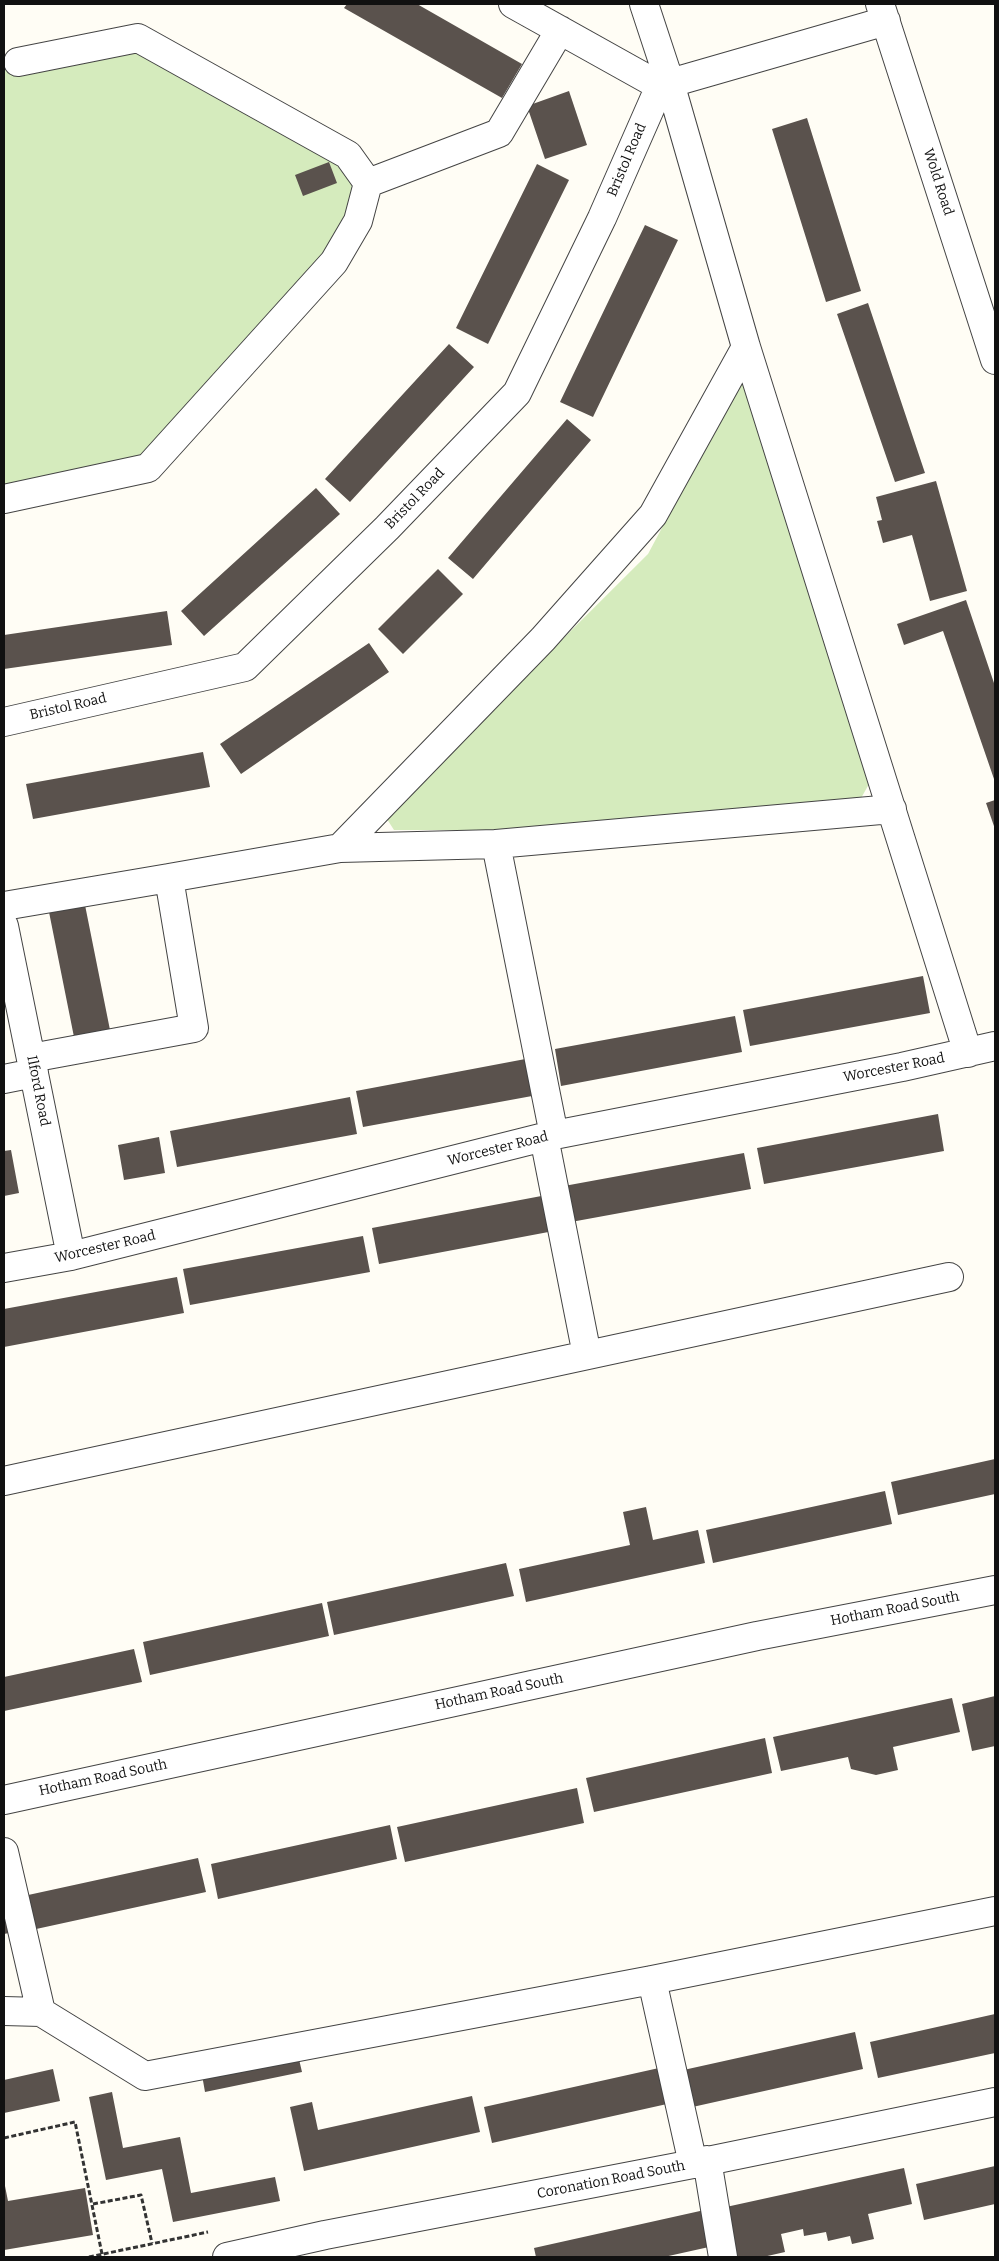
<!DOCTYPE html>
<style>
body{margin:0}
#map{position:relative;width:999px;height:2261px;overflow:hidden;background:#fffdf5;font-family:Bitter,serif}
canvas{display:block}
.frame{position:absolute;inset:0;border:5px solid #111;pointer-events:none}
</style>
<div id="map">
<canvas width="999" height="2261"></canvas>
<div class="frame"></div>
</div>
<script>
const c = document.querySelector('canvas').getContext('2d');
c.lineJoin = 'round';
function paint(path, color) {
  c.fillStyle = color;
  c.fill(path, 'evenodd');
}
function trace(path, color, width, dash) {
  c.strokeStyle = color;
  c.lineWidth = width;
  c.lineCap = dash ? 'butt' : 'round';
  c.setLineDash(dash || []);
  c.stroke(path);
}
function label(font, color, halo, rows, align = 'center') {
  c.font = font + ' Bitter,serif';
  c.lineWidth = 5;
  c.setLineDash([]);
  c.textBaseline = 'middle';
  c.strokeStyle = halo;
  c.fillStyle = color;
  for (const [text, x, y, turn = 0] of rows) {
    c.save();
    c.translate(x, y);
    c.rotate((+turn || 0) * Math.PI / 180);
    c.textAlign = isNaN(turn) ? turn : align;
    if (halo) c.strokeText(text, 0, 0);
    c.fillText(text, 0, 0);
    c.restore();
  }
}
paint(new Path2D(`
 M136 50 340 160 358 193 313 274 137 465 4 488V69Z
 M742 378 869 784 860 800 840 806 487 830H394L385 816 648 554Z`), '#d5ebbd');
paint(new Path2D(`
 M347 4H417L522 64 502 98 344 8Z
 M569 91 587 145 545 159 527 106Z
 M807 118 861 291 826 302 772 129Z
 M329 162 337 183 303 196 295 175Z
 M537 164 569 180 488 344 456 328Z
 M645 225 678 240 593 417 560 402Z
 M868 303 925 473 895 482 837 314Z
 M449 344 474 367 350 502 325 479Z
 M567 419 591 440 473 579 448 558Z
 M936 481 967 591 930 601 912 535 883 543 877 521 882 520 876 497Z
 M316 488 340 514 204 636 181 611Z
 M438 569 463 594 403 654 378 629Z
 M966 600 995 686V779H994L943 631 904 645 897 624Z
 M167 611 172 645 4 669V635Z
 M369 643 389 672 241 774 220 744Z
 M203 752 210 787 33 819 26 784Z
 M995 800V829L986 803Z
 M85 905 111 1035 75 1042 49 912Z
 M923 976 930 1013 750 1046 743 1010Z
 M735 1016 742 1052 561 1086 555 1049Z
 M536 1057 543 1094 363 1127 356 1091Z
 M350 1097 357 1134 177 1167 170 1131Z
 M938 1114 944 1151 764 1184 757 1148Z
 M159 1137 165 1173 124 1180 118 1145Z
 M11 1150 19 1193 4 1196V1151Z
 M744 1153 751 1189 571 1222 564 1186Z
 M552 1194 559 1230 379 1264 372 1228Z
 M363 1236 370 1272 190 1305 183 1269Z
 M177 1277 184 1313 4 1347V1309Z
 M995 1459V1494L898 1515 891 1482Z
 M885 1491 892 1524 713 1563 706 1530Z
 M646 1507 653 1540 698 1530 705 1563 526 1602 519 1569 630 1545 623 1512Z
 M506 1563 514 1596 334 1635 327 1602Z
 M322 1603 329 1636 150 1675 143 1642Z
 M134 1649 142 1682 4 1711V1677Z
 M995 1696V1746L972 1751 962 1704Z
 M952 1698 960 1732 893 1747 898 1770 876 1775 851 1769 848 1757 781 1771 773 1737Z
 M765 1738 772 1773 594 1812 586 1778Z
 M577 1788 584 1823 405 1862 397 1827Z
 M390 1825 397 1859 218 1899 211 1864Z
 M198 1858 206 1892 27 1931 19 1897Z
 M4 1908 9 1933 4 1934Z
 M995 2014V2053L878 2078 870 2042Z
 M855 2032 863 2069 688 2108 679 2071Z
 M298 2055 302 2072 205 2092 202 2075Z
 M659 2068 667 2104 492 2143 484 2107Z
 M53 2069 60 2101 4 2113V2080Z
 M112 2092 123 2148 180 2137 191 2193 275 2177 280 2201 173 2222 162 2169 106 2180 89 2097Z
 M472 2096 480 2132 304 2171 290 2107 312 2102 318 2130Z
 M995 2166V2204L924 2220 916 2184Z
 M904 2168 912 2204 868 2214 874 2239 852 2244 850 2236 828 2241 826 2232 804 2236 803 2229 781 2234 785 2252 763 2257H737L726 2207Z
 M4 2186H5L8 2201 85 2188 93 2235 4 2250Z
 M709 2209 718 2245 664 2257H536L534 2248Z`), '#5a524d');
const minor = new Path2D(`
 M513 4 660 86 886 21
 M644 4 670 83 746 347 968 1053
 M880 4 995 360
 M368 183 499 133 560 30
 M4 499 148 468 334 262 358 221 368 183 348 155 138 38 18 62
 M4 722 245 667 387 528 517 393 602 218 660 86
 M340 848 496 844
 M4 906 169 878
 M4 926 71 1256
 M31 1058 194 1028 169 878 340 848 543 639 653 515 746 347
 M4 1079 34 1073
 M554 1135 496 844 892 809
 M544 1137 587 1355
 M4 1268 71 1256 544 1137 902 1067 995 1046
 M4 1481 949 1277
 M4 1800 757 1636 995 1590
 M4 1852 41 2012
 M652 1980 693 2164
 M4 2011 41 2012 145 2076 652 1980 995 1911
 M707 2160 723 2257
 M227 2257 325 2235 693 2164 995 2102`);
trace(minor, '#444', 30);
trace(new Path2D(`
 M4 2138 75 2122 102 2254
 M93 2204 141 2195 152 2243
 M89 2257 208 2232`), '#333', 3, [5, 2.5]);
trace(minor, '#fff', 28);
label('14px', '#111', '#fff', [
 ["Bristol Road",627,160,-67],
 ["Wold Road",938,182,72],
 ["Bristol Road",415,499,-46],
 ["Bristol Road",68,707,-13],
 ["Worcester Road",894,1068,-11],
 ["Ilford Road",38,1091,79],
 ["Worcester Road",498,1149,-14],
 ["Worcester Road",105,1247,-13],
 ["Hotham Road South",895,1609,-11],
 ["Hotham Road South",499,1692,-12],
 ["Hotham Road South",103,1778,-12],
 ["Coronation Road South",611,2180,-11]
]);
</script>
